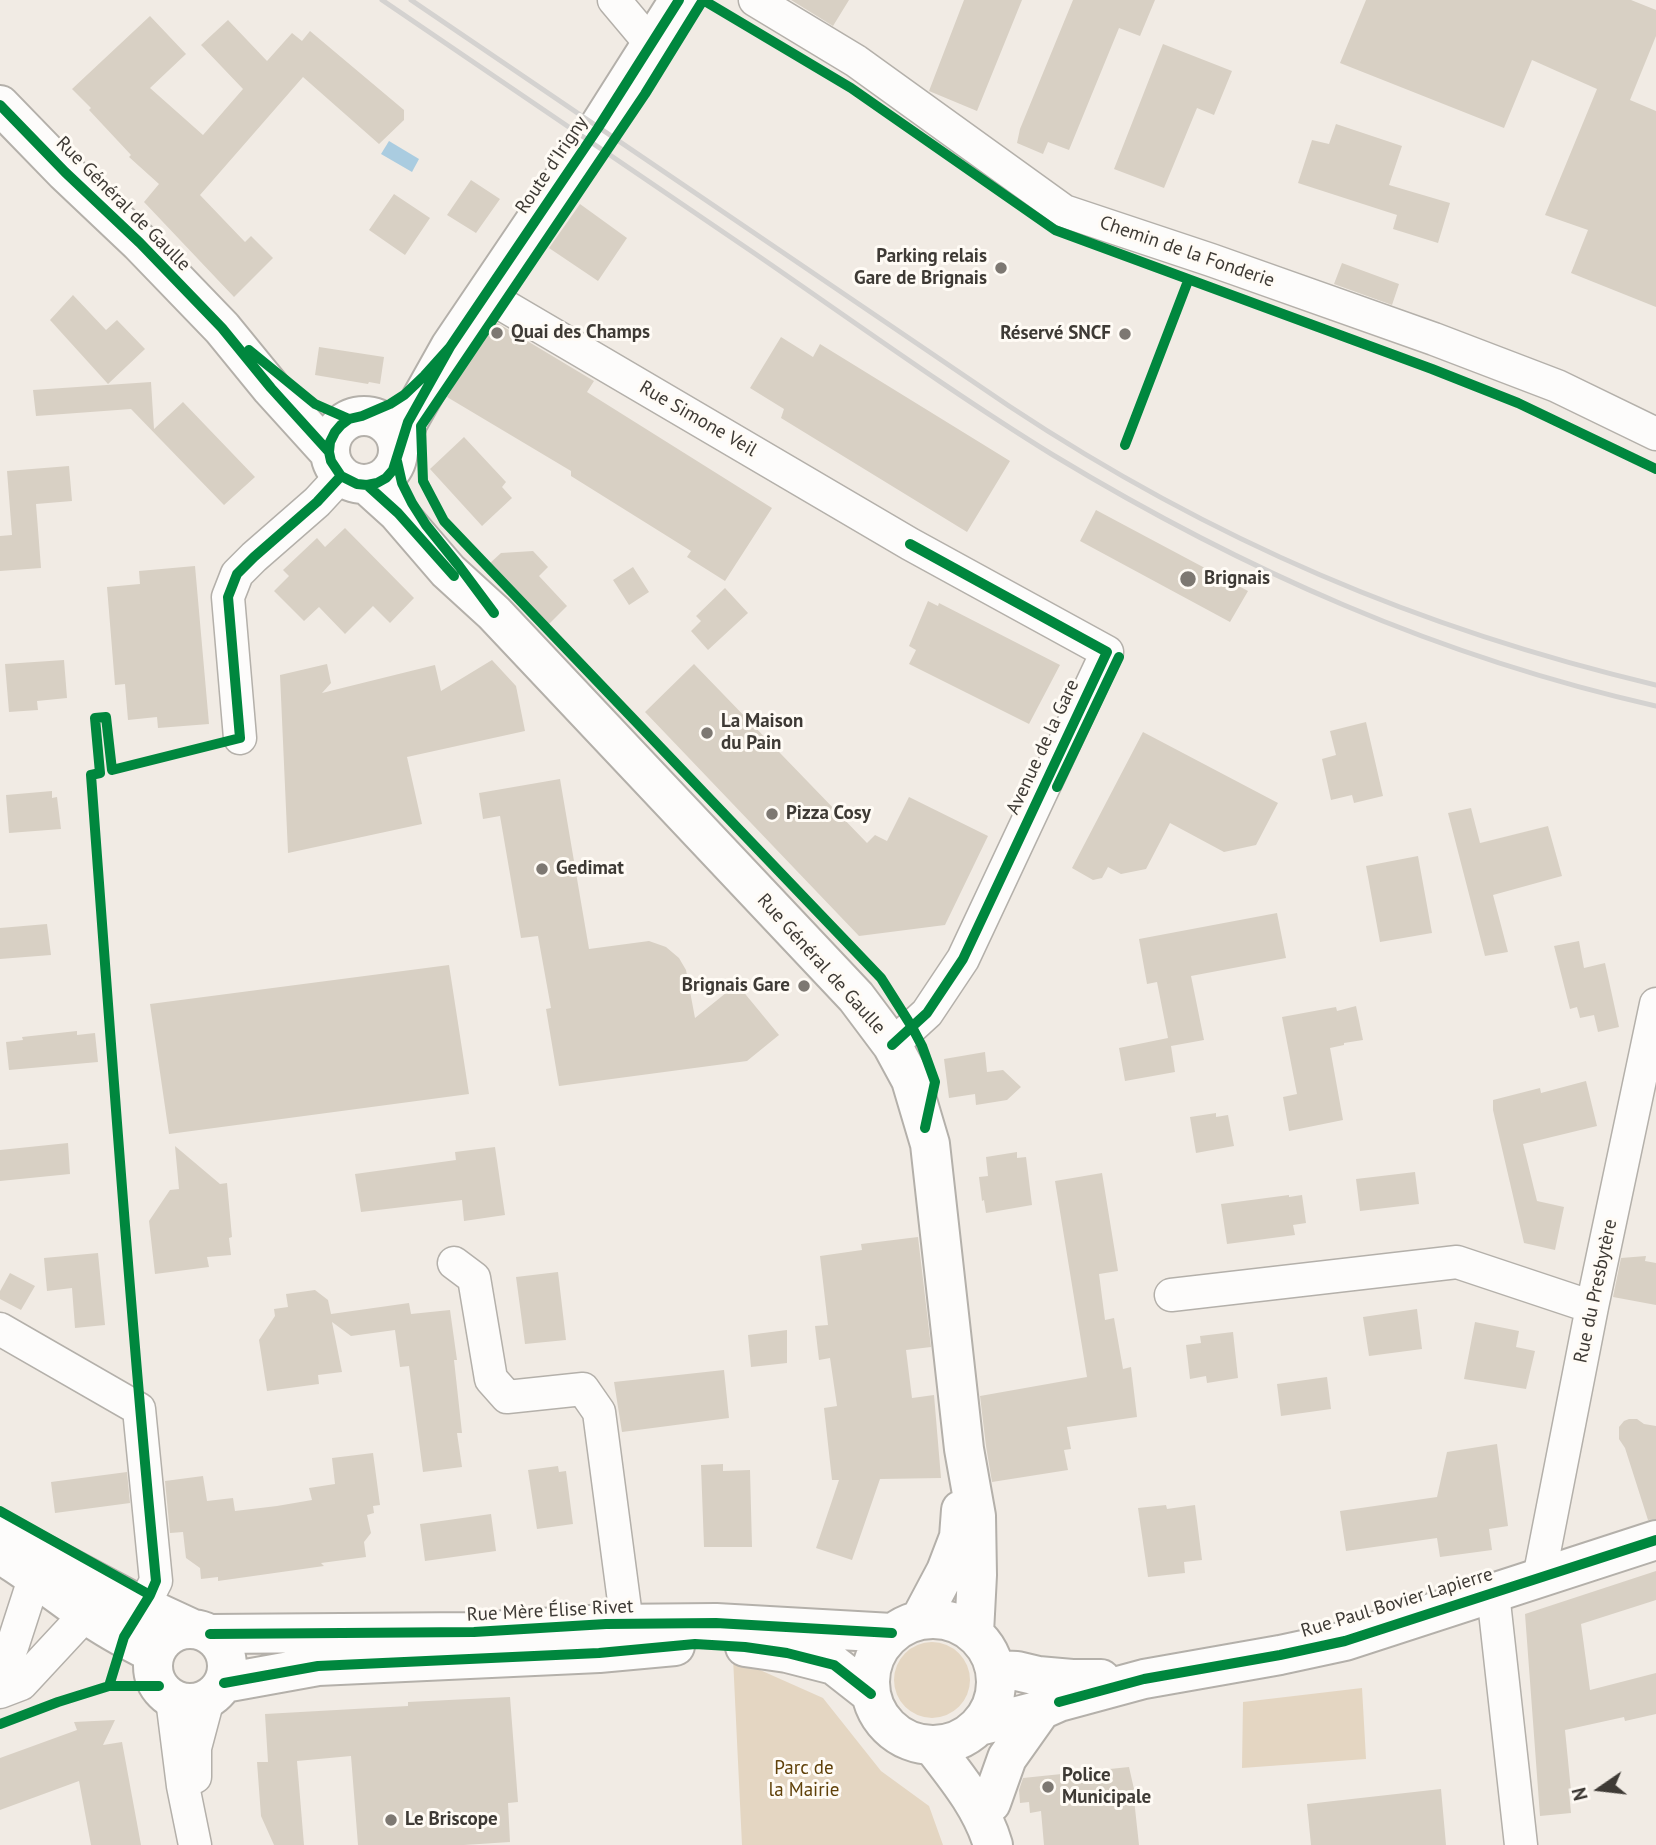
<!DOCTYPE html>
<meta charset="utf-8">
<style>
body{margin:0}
#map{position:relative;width:1656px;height:1845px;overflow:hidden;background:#f1ebe4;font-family:"PT Sans",sans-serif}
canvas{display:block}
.north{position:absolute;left:1565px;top:1754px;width:70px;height:70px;-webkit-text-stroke:5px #fffbf5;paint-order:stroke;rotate:256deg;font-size:19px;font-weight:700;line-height:28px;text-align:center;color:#3e3a35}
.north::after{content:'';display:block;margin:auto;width:24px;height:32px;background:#3e3a35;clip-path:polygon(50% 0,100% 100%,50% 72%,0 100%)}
</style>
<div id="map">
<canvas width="1656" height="1845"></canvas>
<div class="north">N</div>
</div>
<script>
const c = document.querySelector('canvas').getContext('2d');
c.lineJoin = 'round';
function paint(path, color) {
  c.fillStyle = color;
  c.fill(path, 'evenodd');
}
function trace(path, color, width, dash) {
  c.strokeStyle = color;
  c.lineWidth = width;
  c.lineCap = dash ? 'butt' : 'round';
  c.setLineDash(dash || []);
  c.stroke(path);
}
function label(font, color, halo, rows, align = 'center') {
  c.font = font + ' "PT Sans",sans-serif';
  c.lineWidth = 6;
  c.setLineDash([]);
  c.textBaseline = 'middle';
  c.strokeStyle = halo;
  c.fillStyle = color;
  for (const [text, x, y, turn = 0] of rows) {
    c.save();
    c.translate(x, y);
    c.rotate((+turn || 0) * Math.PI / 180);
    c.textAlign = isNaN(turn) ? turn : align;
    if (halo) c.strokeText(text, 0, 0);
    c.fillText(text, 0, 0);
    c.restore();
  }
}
paint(new Path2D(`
 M894 1680a38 38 0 1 1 76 0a38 38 0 1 1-76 0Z
 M733 1658 823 1698 881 1771 929 1806 943 1845H742Z
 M1362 1688 1366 1759 1242 1768 1243 1702Z`), '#e4d6c2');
paint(new Path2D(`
 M389 141 419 159 412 172 381 154Z`), '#aacce0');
paint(new Path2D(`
 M791 0H849L833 26Z
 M964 0H1022L977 111 929 91Z
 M1073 0H1155L1140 36 1119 28 1069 150 1048 142 1043 154 1017 143 1020 129Z
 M1366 0H1631L1656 10V36L1630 100 1656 111V307L1571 273 1588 230 1545 215 1597 89 1532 60 1504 128 1340 63Z
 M150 16 186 54 150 88 203 135 243 89 201 45 228 20 267 61 292 33 302 41 310 31 404 110V120L379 144 303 77 200 195 245 242 251 236 273 258 234 297 144 202 159 184 129 157 131 155 89 110 91 108 72 89Z
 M1163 44 1232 71 1214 115 1197 108 1164 188 1114 169Z
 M1336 124 1402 146 1389 185 1450 203 1438 243 1393 229 1397 215 1298 183 1312 140 1329 144Z
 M471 180 500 199 476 233 447 215Z
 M394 194 430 218 405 255 369 230Z
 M580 204 627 238 598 281 549 248Z
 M1342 263 1399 284 1392 305 1334 284Z
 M73 295 106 330 117 320 145 349 108 384 50 320Z
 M494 321 594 381 587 392 772 508 725 581 687 557 691 551 571 476V471L447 397Z
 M781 337 813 357 820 344 1010 461 967 532 781 418 784 409 750 388Z
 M319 347 384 357 380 384 369 382 368 384 315 375Z
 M151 382 154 429 183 402 255 477 224 505 131 409 36 416 33 390Z
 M464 437 506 482 502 487 512 498 482 526 430 469Z
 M69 466 72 501 36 504 41 568 0 571V536L12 535 7 471Z
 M1096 510 1248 591 1230 622 1080 541Z
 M345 528 414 598 390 623 373 606 345 634 319 607 304 621 274 591 289 576 283 570 317 538 325 547Z
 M533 551 548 567 539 576 567 606 548 625 489 564 501 553Z
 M195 566 209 724 158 728 157 717 128 720 125 684 115 685 107 587 140 584 139 571Z
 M633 567 649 592 629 605 613 580Z
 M725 588 748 613 708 650 691 631 701 621 696 616Z
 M928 601 938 606 939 603 1060 665 1029 724 909 664 916 650 909 646Z
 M64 660 67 698 37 701 38 710 9 712 5 664Z
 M492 660 516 686 525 731 407 757 422 824 288 853 280 675 327 664 331 683 322 693 435 665 441 691Z
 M694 664 867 843 875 835 887 841 909 797 988 836 945 925 859 936 794 868 645 712Z
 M1366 722 1383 796 1354 803 1352 795 1331 800 1322 759 1336 755 1330 731Z
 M1143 732 1278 803 1256 845 1224 852 1170 823 1146 869 1121 874 1108 867 1102 878 1093 880 1072 868Z
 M560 779 589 949 649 941 666 947 679 958 686 970 695 1018 737 984 779 1035 747 1061 559 1086 546 1009 551 1008 538 936 521 938 500 816 483 819 479 793Z
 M52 791V798L57 797 61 829 9 833 6 795Z
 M1471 808 1480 843 1548 826 1562 876 1493 895 1508 952 1485 956 1448 813Z
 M1418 856 1432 933 1380 942 1366 866Z
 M1277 913 1286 958 1191 976 1204 1040 1171 1046 1175 1072 1125 1081 1119 1048 1168 1038 1157 982 1147 984 1139 939Z
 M47 924 51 955 0 959V928Z
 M1579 941 1584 968 1605 963 1619 1027 1598 1032 1594 1015 1580 1018 1577 1007 1570 1009 1554 946Z
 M449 965 469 1094 169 1134 150 1004Z
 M1356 1006 1363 1040 1344 1043V1045L1330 1048 1343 1120 1289 1131 1283 1097 1297 1094 1282 1017 1336 1007 1337 1011Z
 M77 1031V1035L95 1033 98 1062 9 1070 6 1042 23 1040 22 1037Z
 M985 1052 987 1072 1003 1070 1021 1087 1007 1100 976 1105 975 1094 949 1098 944 1059Z
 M1586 1081 1597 1126 1523 1144 1537 1201 1564 1207 1555 1250 1524 1243 1493 1110V1100L1540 1088 1541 1093Z
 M1216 1113V1117L1228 1115 1234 1146 1196 1153 1190 1117Z
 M68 1143 70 1174 0 1181V1150Z
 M175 1146 220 1184 227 1183 232 1237 229 1238 231 1255 207 1257 209 1267 155 1274 149 1221 170 1190 179 1189Z
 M495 1147 505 1215 464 1221 462 1200 361 1212 355 1174 456 1160 455 1152Z
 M1017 1152V1158L1026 1157 1032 1205 986 1213 984 1200 982 1201 979 1177 988 1176 986 1157Z
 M1415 1172 1419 1204 1360 1211 1356 1179Z
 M1102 1173 1118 1271 1099 1274 1105 1320 1114 1318 1123 1369 1131 1367 1137 1417 1067 1427 1071 1449 1064 1450 1068 1470 992 1482 986 1446 980 1396 1087 1377 1055 1181Z
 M1289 1195V1197L1302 1195 1306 1223 1293 1225 1295 1235 1227 1244 1221 1204Z
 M918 1237 931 1347 906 1350 912 1398 934 1395 941 1478 880 1479 852 1560 816 1548 839 1480H832L824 1408 837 1406 830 1358 819 1360 815 1326 828 1325 820 1256 862 1250 861 1244Z
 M98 1253 105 1325 75 1328 72 1288 47 1291 44 1258Z
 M1646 1256 1645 1261 1656 1263V1305L1613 1297 1621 1258Z
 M558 1272 566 1340 525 1344 516 1277Z
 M10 1273 35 1286 21 1310 0 1299V1291Z
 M315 1290 328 1300 331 1314 409 1303 411 1314 450 1310 457 1360H454L462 1433H457L462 1467 423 1472 409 1366 400 1367 395 1330 351 1336 332 1322 342 1372 318 1375 319 1384 267 1391 259 1340 275 1316 274 1309 288 1307 286 1294Z
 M1417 1309 1422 1349 1369 1356 1363 1317Z
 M1475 1322 1519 1331 1516 1347 1535 1351 1526 1389 1464 1379Z
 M787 1330V1363L751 1367 748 1335Z
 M1233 1332 1238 1378 1207 1383 1206 1376 1190 1379 1186 1345 1201 1343 1200 1336Z
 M724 1370 729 1418 622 1432 614 1382Z
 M1327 1377 1331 1409 1281 1416 1277 1384Z
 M1629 1419H1637L1644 1424 1656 1426V1519L1648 1520 1625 1448 1619 1439V1427L1624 1421Z
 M1497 1444 1508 1526 1489 1529 1492 1550 1440 1557 1437 1538 1346 1551 1340 1511 1437 1497 1447 1452Z
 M373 1453 380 1505 373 1506 374 1513 367 1515 371 1533 364 1542 366 1557 321 1563 324 1566 218 1581V1577L201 1579 200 1568 186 1558 183 1532 170 1533 165 1481 203 1476 207 1501 233 1498 235 1511 277 1506 312 1500 309 1488 335 1484 332 1458Z
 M723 1464V1471L750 1470 752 1547H704L701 1465Z
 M558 1466 559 1472 566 1471 573 1524 537 1529 528 1470Z
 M127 1472 130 1503 55 1513 51 1482Z
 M1166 1505 1167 1509 1195 1505 1202 1560 1184 1562 1185 1573 1148 1577 1138 1508Z
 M491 1514 496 1551 425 1561 420 1524Z
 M1656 1571V1600L1581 1624 1590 1690 1656 1673V1714L1625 1721 1624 1717 1565 1730 1571 1791H1569L1571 1813 1540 1816 1525 1614Z
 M510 1697 518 1802 508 1803 510 1842 464 1845H358L351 1756 297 1761 304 1845H274L261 1816 257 1762H268L265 1714 408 1706V1702Z
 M115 1720 103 1745 122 1742 141 1845H91L79 1781 0 1810V1758L77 1730 74 1722Z
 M1129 1767 1134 1789 1133 1790 1139 1845H1044L1041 1811 1030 1813 1029 1802 1020 1803 1019 1790 1023 1778Z
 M1441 1789 1446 1845H1311L1307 1804Z`), '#d8d0c4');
const street = new Path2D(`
 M614 0 651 44
 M755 0 856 61 1064 211 1211 260 1434 339 1557 386 1656 434
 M486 295 910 544 1107 652 963 959 927 1013 892 1045
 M240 738 228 597 237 574 254 557 317 502 341 476
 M454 1263 474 1278 491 1379 507 1397 583 1389 599 1412 627 1624
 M1171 1295 1457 1262 1592 1307
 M0 1329 139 1409 156 1581 143 1606
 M1539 1578 1592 1307 1656 1004
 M1493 1593 1521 1845
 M0 1676 12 1647 35 1576
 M0 1692 21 1684 86 1614
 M172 1699 183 1786 195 1845
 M195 1777V1748L208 1699`);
const secondary = new Path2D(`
 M0 105 65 172 140 243 222 328 271 388 329 452
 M330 450a34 34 0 1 1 68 0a34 34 0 1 1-68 0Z
 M399 448 408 422 450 347 598 128 679 0
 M367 485 398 513 448 571 494 613 856 997 892 1045 911 1080 930 1144 964 1449 976 1516 977 1575 974 1633
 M0 1531 126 1598 193 1629
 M11 1561C36 1577 59 1595 83 1612 105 1628 131 1642 155 1654
 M870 1682a63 63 0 1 1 126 0a63 63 0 1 1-126 0Z
 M920 1620 946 1571 959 1537 961 1510
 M153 1666a37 37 0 1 1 74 0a37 37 0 1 1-74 0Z
 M210 1634 474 1632 606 1624 716 1623 892 1633
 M745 1647 787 1653 834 1665 871 1694
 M995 1670 1017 1671 1038 1676 1072 1679H1101
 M224 1683 318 1666 599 1653 675 1646
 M979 1726 1041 1710 1059 1702 1144 1679 1280 1655 1345 1641 1656 1540
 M932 1745C956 1776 982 1807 993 1845
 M991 1803 1007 1758 1041 1710`);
trace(street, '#b4b0aa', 35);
trace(secondary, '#b4b0aa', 42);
trace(street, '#fdfcfb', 32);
trace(secondary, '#fdfcfb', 38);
trace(new Path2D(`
 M382 0C506 84 630 168 754 253 853 321 951 392 1053 455 1243 570 1439 657 1656 706
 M411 0 1009 406C1211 540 1420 629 1656 685`), '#d4d2d0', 5);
trace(new Path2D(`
 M0 105 65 172 140 243 222 328 271 388 329 452
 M450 347 424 376 404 395 390 404 362 416 349 419 341 425 335 432 330 442 329 452 331 461 341 476 357 484 367 485 377 483 386 478 393 470 408 422 450 347 598 128 679 0
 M249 350 315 404 349 419
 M1125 445 1188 281
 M397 461 402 483 412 503 426 525 459 566 494 613
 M367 485 398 513 454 576
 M1057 787 1119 657
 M892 1045 927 1013 963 959 1107 652 910 544
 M925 1128 935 1082 922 1046 912 1027 881 978 444 521 423 481 421 426 645 94 703 0 851 88 1055 230 1432 369 1518 403 1656 469
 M0 1511 150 1595
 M210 1634 474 1632 606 1624 716 1623 892 1633
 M224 1683 318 1666 599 1653 695 1644 745 1647 787 1653 834 1665 871 1694
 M109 1686 124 1637 150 1595 156 1581C130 1312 111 1044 91 775L100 773 95 718 106 717 112 770 240 738 228 597 237 574 254 557 317 502 341 476
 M1059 1702 1144 1679 1280 1655 1345 1641 1656 1540
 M0 1724 58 1702 109 1686H159`), '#00873e', 10);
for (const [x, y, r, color] of [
 [1001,268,7,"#7d7872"],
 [497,333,7,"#7d7872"],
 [1125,334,7,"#7d7872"],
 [1188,579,9,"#7d7872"],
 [707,733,7,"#7d7872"],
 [772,814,7,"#7d7872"],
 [542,869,7,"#7d7872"],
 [804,986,7,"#7d7872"],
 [1048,1787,7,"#7d7872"],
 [391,1820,7,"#7d7872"]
]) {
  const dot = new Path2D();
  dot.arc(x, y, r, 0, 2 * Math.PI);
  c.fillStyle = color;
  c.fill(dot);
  trace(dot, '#fffbf5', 2.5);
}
label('19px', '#3e3a35', '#fffbf5', [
 ["Route d'Irigny",552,165,-56],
 ["Rue Général de Gaulle",123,204,45],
 ["Chemin de la Fonderie",1187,252,19],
 ["Rue Simone Veil",698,419,30],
 ["Avenue de la Gare",1043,747,-65],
 ["Rue Général de Gaulle",821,964,48],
 ["Rue du Presbytère",1596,1291,-78],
 ["Rue Paul Bovier Lapierre",1397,1603,-17],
 ["Rue Mère Élise Rivet",550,1611,-3]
]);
label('bold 19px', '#3e3a35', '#fffbf5', [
 ["Parking relais",987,257,"right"],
 ["Gare de Brignais",987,279,"right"],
 ["Quai des Champs",511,333],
 ["Réservé SNCF",1111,334,"right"],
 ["Brignais",1204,579],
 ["La Maison",721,722],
 ["du Pain",721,744],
 ["Pizza Cosy",786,814],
 ["Gedimat",556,869],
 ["Brignais Gare",790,986,"right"],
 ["Police",1062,1776],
 ["Municipale",1062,1798],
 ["Le Briscope",405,1820]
], 'left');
label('19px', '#604109', '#fffbf5', [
 ["Parc de",804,1769],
 ["la Mairie",804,1791]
]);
</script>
